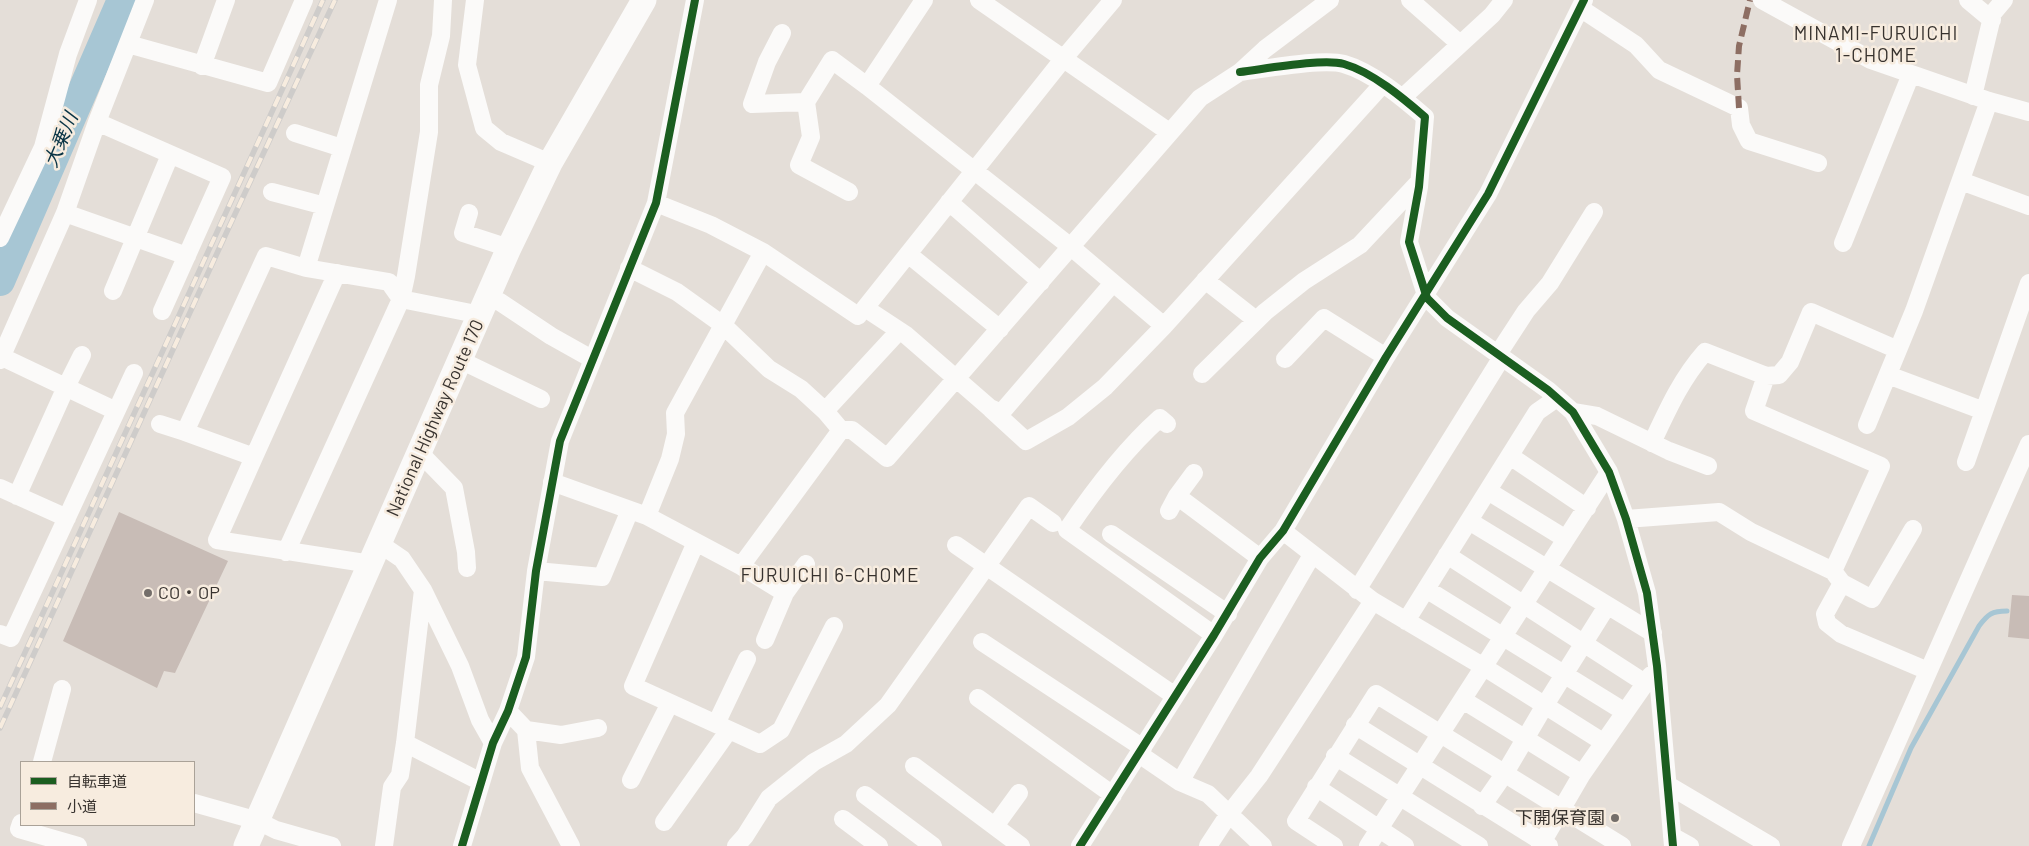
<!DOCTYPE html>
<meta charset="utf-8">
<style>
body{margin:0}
#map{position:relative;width:2029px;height:846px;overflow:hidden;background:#e4ded8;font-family:Barlow,"Noto Sans JP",sans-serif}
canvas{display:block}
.legend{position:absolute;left:20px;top:761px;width:175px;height:65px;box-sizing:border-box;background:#f7ecdf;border:1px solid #aaa298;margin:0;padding:6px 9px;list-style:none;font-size:15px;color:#37322e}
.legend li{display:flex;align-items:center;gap:10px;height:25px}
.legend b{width:25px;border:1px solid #aaa298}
</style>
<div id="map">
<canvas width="2029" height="846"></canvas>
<ul class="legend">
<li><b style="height:6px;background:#1b5e20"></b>自転車道</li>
<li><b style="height:6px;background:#8d6e63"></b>小道</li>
</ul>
</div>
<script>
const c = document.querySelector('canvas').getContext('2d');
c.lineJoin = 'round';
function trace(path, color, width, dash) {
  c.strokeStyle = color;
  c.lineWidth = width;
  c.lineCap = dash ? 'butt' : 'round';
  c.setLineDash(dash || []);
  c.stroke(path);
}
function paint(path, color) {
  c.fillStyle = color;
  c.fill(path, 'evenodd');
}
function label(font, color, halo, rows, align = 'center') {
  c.font = font + ' Barlow,"Noto Sans JP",sans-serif';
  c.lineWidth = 5;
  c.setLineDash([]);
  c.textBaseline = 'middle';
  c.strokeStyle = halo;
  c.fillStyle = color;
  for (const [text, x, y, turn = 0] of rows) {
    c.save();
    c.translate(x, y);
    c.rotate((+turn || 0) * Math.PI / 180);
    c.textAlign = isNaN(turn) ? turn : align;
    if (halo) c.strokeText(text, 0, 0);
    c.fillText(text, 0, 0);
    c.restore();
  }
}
trace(new Path2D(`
 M1869 846 1911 748 1979 626C1988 614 1992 611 2007 611`), '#a7c6d4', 5);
trace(new Path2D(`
 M0 281 122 0`), '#a7c6d4', 30);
paint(new Path2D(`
 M119 512 228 561 175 673 164 671 157 688 63 641Z
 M2012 595 2029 596V639L2008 637Z`), '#c8bcb6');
trace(new Path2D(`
 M475 0 467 65 484 128 501 142 550 163
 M979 0 1169 132
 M1410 0 1460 44
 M1762 0 1871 60 1989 101 2029 112
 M1968 0 1992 20
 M1580 8 1636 45 1659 70 1739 108 1741 125 1749 141 1818 163
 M782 33 767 62 752 104 806 102 832 60 867 86 1071 247 1164 326
 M128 44 268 83 304 0
 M202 66 226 0
 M1240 72C1265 69 1323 58 1344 64 1372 72 1403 98 1425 117L1419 187 1409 242 1427 298 1447 318 1548 390 1573 412 1609 472 1626 519 1647 593 1657 666 1673 846
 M867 86 924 0
 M1973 96 1993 13 2004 0
 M1402 98 1492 15 1504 0
 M806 102 811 137 799 165 849 192
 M97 122 222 177 162 311
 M295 133 342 148
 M1961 181 2029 206
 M272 192 325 206
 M949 202 1041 282
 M656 203 711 225 763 252 858 316
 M65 213 187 256
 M469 213 463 233 509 248
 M0 238 43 147 68 54 88 0
 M1843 243 1911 74
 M908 254 1000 329
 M306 268 388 0
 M629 268 677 292 723 325 769 369 801 389 825 411 841 430
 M1205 280 1256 320
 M1113 283 1001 413 990 408 906 335 865 308 1064 58 1113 0
 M113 291 170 155
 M489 299 500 302 551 336 592 359
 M1498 354 1526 311 1550 283 1594 212
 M2 357 116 411
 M1285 359 1324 318 1386 357
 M0 360 65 213 97 122 145 0
 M460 360 541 399
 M1202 374 1265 312 1304 281 1360 245 1419 182
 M1888 375 1984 411
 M1766 376 1754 411 1881 466 1833 571
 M991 409 1026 441 1068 417 1105 387 1164 326 1382 85
 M825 411 899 331
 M1573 412 1597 416 1669 451 1708 466
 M160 424 185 432
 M1167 424 1160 418C1124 450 1094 490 1067 530L1214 635
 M1867 425 1914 311 1989 101
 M1652 443C1667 411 1681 379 1705 352L1766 376 1779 375 1790 362 1811 312 1898 350
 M420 453 454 488 466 552 467 568
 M1510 456 1587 508
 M254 457 337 273
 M1966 462 2029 283
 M552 482 647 516 741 566 785 593
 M0 488 67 518
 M1488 491 1566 539
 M17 496 66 387 82 355
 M1177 496 1260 558
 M1169 511 1177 496 1194 473
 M647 516 670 459 676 434 675 413 763 252
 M1626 519 1719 512 1751 532 1833 571 1842 583 1825 614 1827 623 1841 634 1928 671
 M1469 521 1653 633
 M1283 531 1373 601 1484 667 1603 742
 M1111 534 1228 614
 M696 542 633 686 760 744 781 730 834 626
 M380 544 402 559 423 590 460 666 480 720 493 743
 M956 545 1175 696
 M286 552 401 299 406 276 429 132V85L441 36 443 0
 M1447 555 1645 683
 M371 564 217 540 254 457 185 432 266 256 306 268 389 282 401 299 481 315
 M741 566 841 430H852L887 458 1200 98 1240 72 1265 49 1330 0
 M536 571 602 577 630 510
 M1842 583 1872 599 1913 529
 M1426 589 1625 712
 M1357 590 1502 357
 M1406 621 1537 412 1557 398
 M0 634 11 638 134 373
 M765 640 785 593 806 564
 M982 642 1143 748
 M978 698 1113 795
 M1463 700 1582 774
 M508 711 526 730 530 768 571 846
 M716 724 747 659
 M1355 725 1549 846
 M526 730 561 735 598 728
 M405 743 481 782
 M1139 754 1180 782 1208 794 1263 846
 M1335 756 1479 846
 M42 762 62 689
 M914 766 1021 846
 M631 780 670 703
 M1180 782 1312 555
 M1668 785 1771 846
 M1316 787 1405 846
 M865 795 933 846
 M194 803 258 821 276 830 332 846
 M1482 806 1505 773 1545 705 1607 606
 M843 819 879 846
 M664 822 729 730
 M21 823 19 829 78 846
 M995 826 1019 793
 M1672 836 1690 846
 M384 846 392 787 400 775 405 743 423 590
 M462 846 493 743 508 711 526 657 536 571 560 441 656 203 695 0
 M736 846 745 836 769 798 814 762 846 744 888 705 1029 506 1053 523
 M1080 846 1214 635 1260 558 1283 531 1386 357 1488 194 1584 0
 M1208 846 1229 814 1259 776 1373 601
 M1334 846 1296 821 1376 694 1622 846
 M1368 846 1609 472
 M1540 846 1582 774 1651 675
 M1851 846 2029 444`), '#fbfaf9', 18);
trace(new Path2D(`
 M246 846 509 248 550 163 644 0`), '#fbfaf9', 25);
const rail = new Path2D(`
 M0 707 323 0
 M0 728 229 227 335 0`);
trace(rail, '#ceccca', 5.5);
trace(rail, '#f7ecdf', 4, [11]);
trace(new Path2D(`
 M1739 108 1737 75 1739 46 1750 0`), '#8d6e63', 6, [12, 6]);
trace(new Path2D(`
 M1240 72C1265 69 1323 58 1344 64 1372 72 1403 98 1425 117L1419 187 1409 242 1427 298 1447 318 1548 390 1573 412 1609 472 1626 519 1647 593 1657 666 1673 846
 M462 846 493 743 508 711 526 657 536 571 560 441 656 203 695 0
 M1080 846 1214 635 1260 558 1283 531 1386 357 1488 194 1584 0`), '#1b5e20', 8);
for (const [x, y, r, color] of [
 [148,593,5,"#746e6a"],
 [1615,818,5,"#746e6a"]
]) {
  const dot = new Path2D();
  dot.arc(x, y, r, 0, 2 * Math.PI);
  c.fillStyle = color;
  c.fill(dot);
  trace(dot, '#f7ecdf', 2);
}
label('18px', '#37322e', '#f7ecdf', [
 ["National Highway Route 170",435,418,-66]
]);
label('18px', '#37322e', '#f7ecdf', [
 ["CO・OP",158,593],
 ["下開保育園",1605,818,"right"]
], 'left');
c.letterSpacing = '1px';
label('19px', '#37322e', '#f7ecdf', [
 ["MINAMI-FURUICHI",1876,34],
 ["1-CHOME",1876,56],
 ["FURUICHI 6-CHOME",830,576]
]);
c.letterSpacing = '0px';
label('italic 19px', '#083344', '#f7ecdf', [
 ["大乗川",61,140,-67]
]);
</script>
